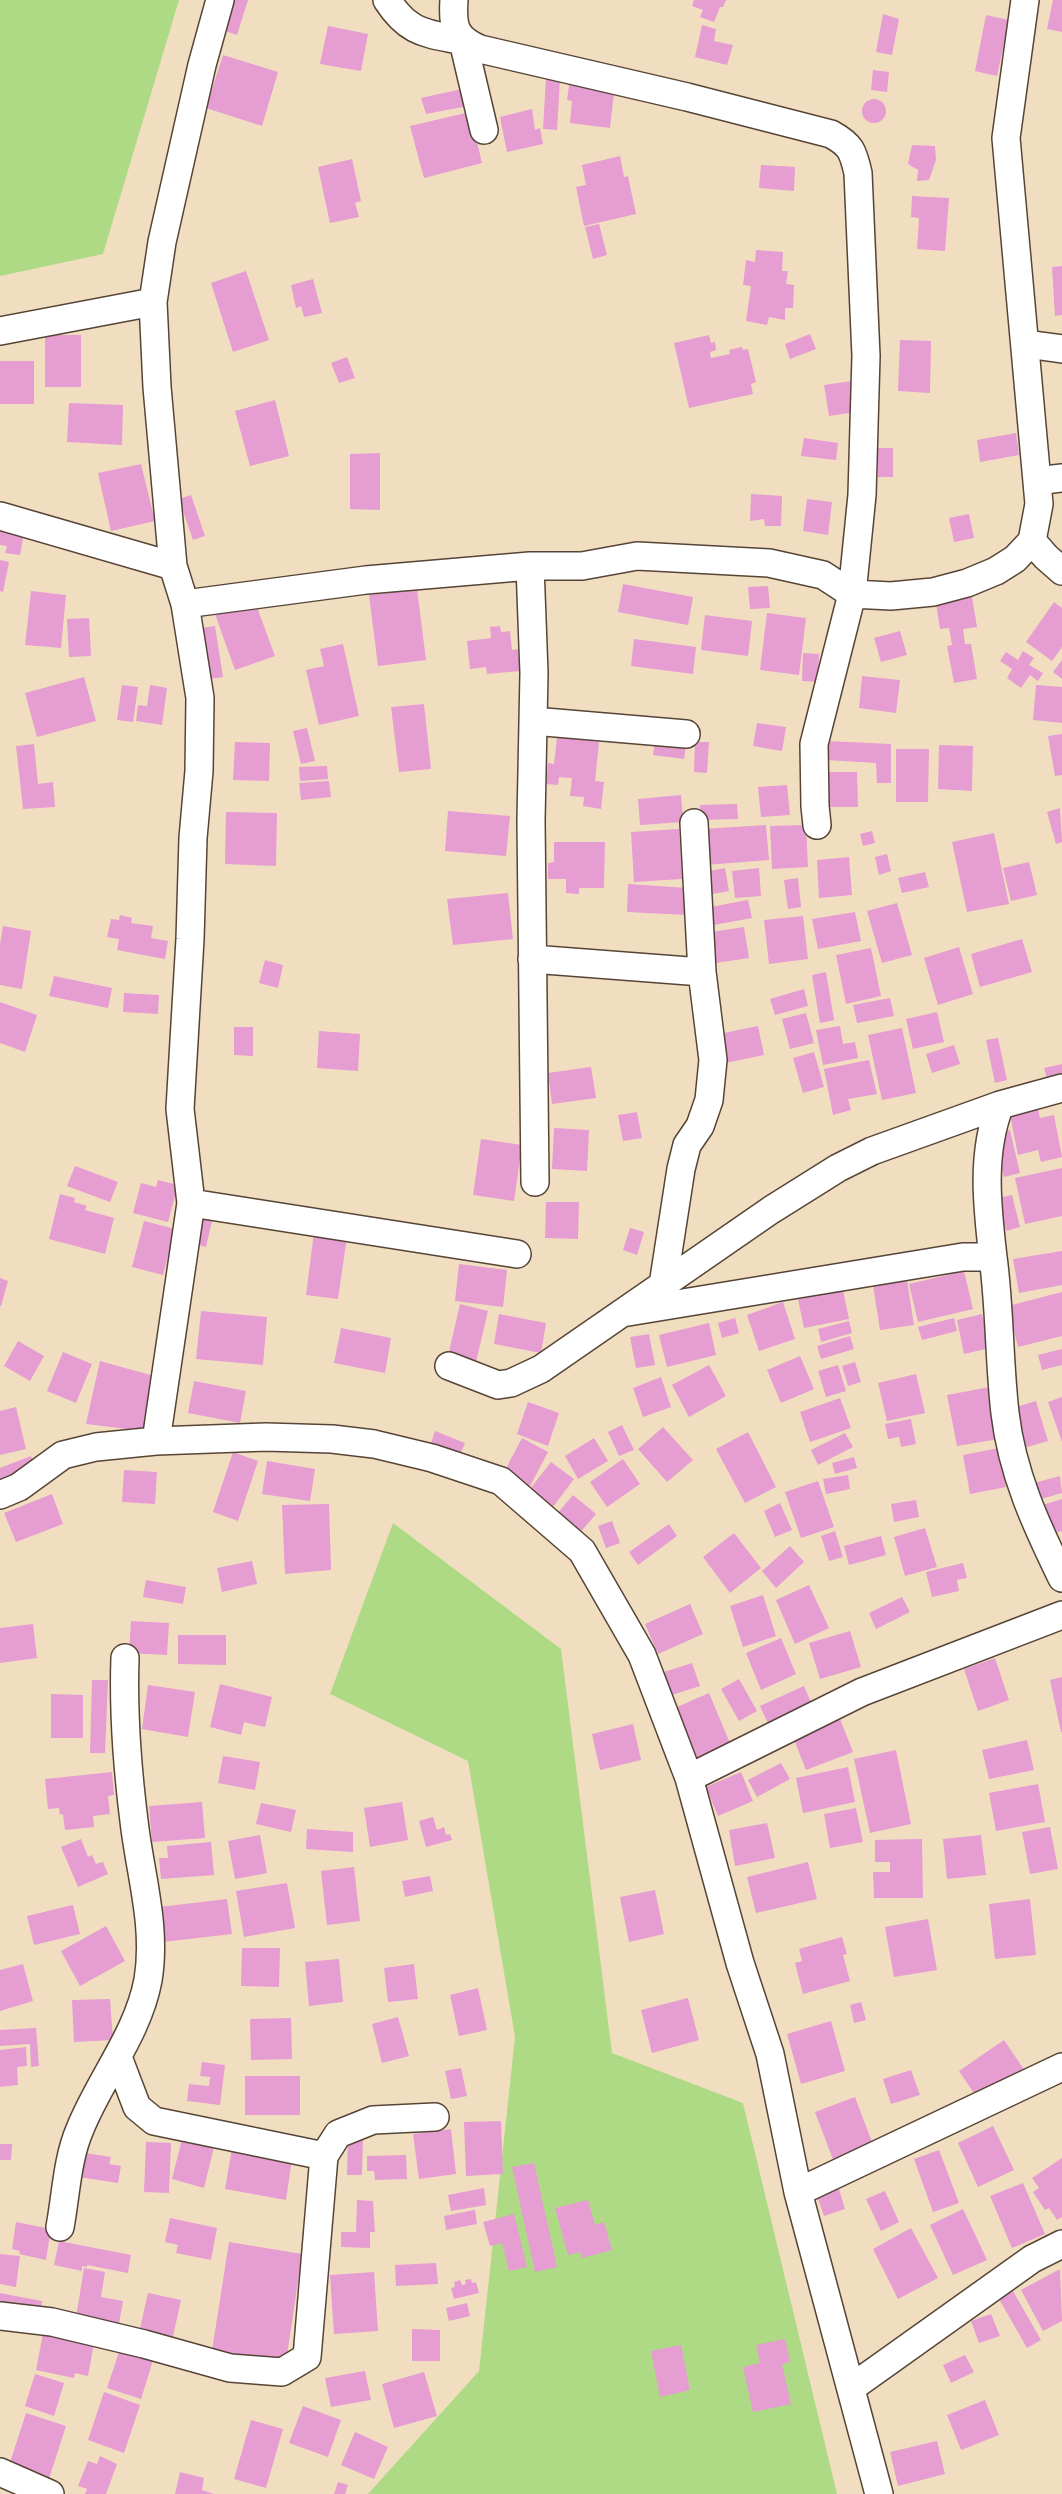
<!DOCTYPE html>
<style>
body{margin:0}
canvas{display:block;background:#f1dec0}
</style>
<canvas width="1062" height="2494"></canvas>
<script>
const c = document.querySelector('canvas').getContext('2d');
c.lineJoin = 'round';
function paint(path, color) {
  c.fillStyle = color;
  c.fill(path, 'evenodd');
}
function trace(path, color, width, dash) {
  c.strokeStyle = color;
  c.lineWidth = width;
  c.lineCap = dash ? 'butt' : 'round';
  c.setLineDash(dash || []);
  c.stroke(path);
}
paint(new Path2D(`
 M0 0H179L103 254 0 276Z
 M393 1523 561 1649 612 2053 743 2103 837 2494H368L479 2371 515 2037 468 1761 330 1694Z`), '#aeda86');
paint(new Path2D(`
 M228 0H248L237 35 219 29Z
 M694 0H726L723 7H720L714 22 700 17 703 10 692 6Z
 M1053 0H1062V32L1047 29Z
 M883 14 899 19 892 55 876 52Z
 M986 15 1009 20 997 76 975 71Z
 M702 25 716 29 714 41 733 45 727 65 695 57Z
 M328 26 368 34 361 71 320 64Z
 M223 55 278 72 262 126 206 108Z
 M873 70 889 72 887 92 871 90Z
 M546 78 560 79 557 130 543 129Z
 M570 78 615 84 610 128 570 123 572 101 567 100Z
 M462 89 468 106 426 114 421 98Z
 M862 111a12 12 0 1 1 24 0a12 12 0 1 1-24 0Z
 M532 109 535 130 540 128 543 144 507 152 500 117Z
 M470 112 482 163 424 178 410 126Z
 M912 145 935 146 936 160 929 180 917 181 918 170 908 164Z
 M620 156 624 177 628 176 636 214 584 226 576 187 586 185 582 165Z
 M352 159 361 201 355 203 359 217 330 223 318 167Z
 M761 165 795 167 794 191 759 188Z
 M912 196 949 198 945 251 917 249 919 218 911 217Z
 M599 224 607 255 593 259 585 227Z
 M756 250 783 252 782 271H788L786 284 794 285 793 308H785V320L769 317 767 325 746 321 751 286 743 285 746 260 755 262Z
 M1062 266V315L1055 316 1052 267Z
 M246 271 269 340 233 352 211 283Z
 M313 279 322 313 304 317 301 306 296 308 291 285Z
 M810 334 816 349 790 359 785 344Z
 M45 335H81V387H45Z
 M709 335 711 343 715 342 716 350 710 352 711 358 730 354 729 350 742 347 743 350 748 349 756 382 751 384 753 394 689 408 674 343Z
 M900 340 931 341 930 393 898 391Z
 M347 357 355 378 339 383 331 363Z
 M0 361H34V404H0Z
 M852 381 856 412 829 416 824 385Z
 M275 400 289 456 250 466 235 411Z
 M69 403 123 405 122 445 67 442Z
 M1016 433 1019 455 980 462 977 440Z
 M804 438 838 443 836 460 801 456Z
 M870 448H893V477H878V464L870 463Z
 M380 453V510L350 509V454Z
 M141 464 155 521 111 531 98 473Z
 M751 494 782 496 781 526H765L764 519 750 521Z
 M191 495 205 536 193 540 179 499Z
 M807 499 832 502 828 535 803 531Z
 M969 514 974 538 954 542 949 518Z
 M0 529 24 533 20 555 5 553 7 546 0 545Z
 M0 560 9 562 3 592 0 591Z
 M623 584 693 597 688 625 618 612Z
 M768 586 770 608 750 609 748 587Z
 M417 589 426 660 378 666 369 595Z
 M31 591 66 595 61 648 25 645Z
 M972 597 977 627 963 629 965 644H971L977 679 954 683 947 646 952 645 949 628 940 629 936 603Z
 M254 599 275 656 235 670 215 614Z
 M1054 602 1062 608V647L1052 661 1026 642Z
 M767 613 806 618 799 675 760 670Z
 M705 615 752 621 748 656 701 650Z
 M89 618 91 656 69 657 67 619Z
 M215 626 223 677 202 680 194 629Z
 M500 626 501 632 510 631 512 650 518 649 520 671 487 674 486 667 470 669 467 641 491 638 490 627Z
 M900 631 907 655 881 662 874 638Z
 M634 639 696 647 693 674 631 666Z
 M343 644 359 716 319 725 306 670 324 666 320 649Z
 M1023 651 1034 658 1029 665 1043 673 1038 681 1030 675 1021 688 1007 678 1012 669 1000 661 1006 652 1018 660Z
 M803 653 819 654 818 682 802 681Z
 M1062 660V679L1053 672Z
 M862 676 900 680 896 713 859 708Z
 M84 677 96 721 37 737 25 693Z
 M122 685 138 687 133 722 117 720Z
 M150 685 167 688 162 725 136 721 138 705 147 706Z
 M1036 685 1062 687V723L1033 720Z
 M424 704 431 769 399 772 391 707Z
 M757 723 786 727 782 751 753 746Z
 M307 728 315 761 301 764 293 731Z
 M1062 734V775L1055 776 1048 736Z
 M557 737 599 742 595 781 604 782 601 809 583 806 584 797 570 796 572 778 559 777 558 785 546 784 548 763 554 764Z
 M655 740 686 745 684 759 653 755Z
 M826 741 891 744V783H877L876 763 826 760Z
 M235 742 270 743 269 781 233 780Z
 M695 742H709L707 773 694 772Z
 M34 744 38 784 53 782 55 807 23 809 16 746Z
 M939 745 973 746 972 791 938 789Z
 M896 749H929L928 802H896Z
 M327 766 328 779 300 781 299 767Z
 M825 772H857L858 807H826Z
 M329 781 331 797 301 800 299 783Z
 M787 785 790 815 761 817 758 787Z
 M681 795 683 822 640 825 638 799Z
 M737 804 738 819 700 820V805Z
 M1060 808 1062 842 1056 844 1047 812Z
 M448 811 510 816 506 856 445 851Z
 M226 812 277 813 276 866 225 864Z
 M766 825 769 860 705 865 702 829Z
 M806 825 808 867 772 869 770 826Z
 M679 829 682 879 634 882 631 832Z
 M872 831 875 843 863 846 860 834Z
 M994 833 1009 904 967 912 952 842Z
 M554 842H605L604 888H579V894L566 893V879H548V863L554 862Z
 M887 854 891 871 879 875 875 857Z
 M849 857 852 895 819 898 817 860Z
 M1029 862 1037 895 1011 901 1003 868Z
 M725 868 729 891 701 896 698 873Z
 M759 868 761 896 735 898 732 871Z
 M925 872 929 887 902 893 898 878Z
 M798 878 801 907 788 909 784 880Z
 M628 884 687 888 686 915 627 912Z
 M508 893 513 939 453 945 447 899Z
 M748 900 752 918 708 926 705 908Z
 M897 903 912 955 882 963 867 911Z
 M855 912 861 941 818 949 812 919Z
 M120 915 132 918 131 923 153 926 151 938 168 941 165 959 117 950 119 939 107 937 111 919 119 920Z
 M803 916 808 959 769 964 764 920Z
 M3 926 31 931 22 989 0 985V944Z
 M744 927 749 958 709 964 705 933Z
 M1022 939 1032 972 980 987 971 954Z
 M959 947 973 994 938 1005 924 958Z
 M871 948 881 996 846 1004 836 955Z
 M265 960 283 965 278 988 259 983Z
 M826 972 834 1020 820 1023 812 975Z
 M54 976 112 988 108 1008 49 996Z
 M804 989 808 1006 775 1015 770 999Z
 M124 993 159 995 158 1014 123 1012Z
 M890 998 894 1016 857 1023 853 1005Z
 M0 1002 37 1015 25 1052 0 1043Z
 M937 1012 944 1042 913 1049 906 1019Z
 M806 1013 814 1043 790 1049 782 1019Z
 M758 1026 764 1055 725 1063 719 1034Z
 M840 1026 843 1044 855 1042 858 1058 823 1065 816 1030Z
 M234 1027H253V1056L234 1055Z
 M902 1028 916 1093 882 1100 868 1035Z
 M319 1031 360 1034 358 1071 317 1068Z
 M998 1038 1007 1080 995 1083 986 1040Z
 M954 1045 960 1064 932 1073 926 1054Z
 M814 1052 824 1087 803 1093 793 1058Z
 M869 1060 877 1094 848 1099 851 1110 833 1115 824 1069Z
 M1062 1064V1086L1050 1089 1044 1068Z
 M591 1067 596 1098 552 1104 548 1073Z
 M1038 1109 1040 1118 1054 1115 1062 1157 1041 1162 1038 1150 1018 1155 1010 1115Z
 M637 1112 642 1138 623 1141 618 1115Z
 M554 1128 589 1130 587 1171 552 1169Z
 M1010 1130 1020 1173 1004 1177 993 1135Z
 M481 1139 522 1145 514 1201 473 1195Z
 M75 1166 118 1182 110 1202 67 1186Z
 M1062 1168V1216L1025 1224 1015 1178Z
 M158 1180 178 1185 168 1222 133 1213 141 1183 156 1187Z
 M60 1194 75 1198 74 1202 87 1206 85 1210 114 1218 105 1254 49 1239Z
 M1012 1195 1020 1227 1006 1231 998 1198Z
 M546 1202H579L578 1239 545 1238Z
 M201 1218 212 1221 206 1247 194 1244Z
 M144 1221 175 1229 163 1275 132 1267Z
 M630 1228 644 1232 637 1255 623 1250Z
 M314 1232 347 1237 338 1299 306 1295Z
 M1062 1251V1285L1019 1293 1013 1259Z
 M459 1264 507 1270 503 1307 455 1301Z
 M964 1271 973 1309 918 1322 909 1284Z
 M0 1278 8 1281 1 1306H0Z
 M907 1280 914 1325 880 1330 873 1285Z
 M843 1290 849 1319 804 1328 798 1299Z
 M1062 1292V1336L1018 1347 1008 1306Z
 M783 1302 795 1339 759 1351 747 1315Z
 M460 1304 488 1311 476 1362 448 1356Z
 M201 1311 267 1317 263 1365 196 1359Z
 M499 1314 546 1323 541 1353 494 1344Z
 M982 1314 990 1348 964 1354 957 1320Z
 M735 1318 739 1333 722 1338 718 1323Z
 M954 1318 957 1331 922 1340 918 1327Z
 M849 1321 852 1333 821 1342 818 1329Z
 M709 1323 716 1355 667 1367 659 1335Z
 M341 1328 391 1338 385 1373 334 1363Z
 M649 1334 655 1365 636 1368 630 1337Z
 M850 1336 854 1349 821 1359 817 1346Z
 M18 1341 44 1356 30 1381 4 1366Z
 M1062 1349V1365L1042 1370 1038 1355Z
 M63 1352 92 1364 76 1403 47 1391Z
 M800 1356 814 1389 781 1403 767 1370Z
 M100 1361 154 1376 144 1431 86 1424Z
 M855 1362 861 1382 848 1386 842 1366Z
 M709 1365 726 1396 689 1417 672 1385Z
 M838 1365 846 1391 826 1397 818 1371Z
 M916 1374 925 1413 887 1421 878 1383Z
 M661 1377 671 1407 643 1417 633 1388Z
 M194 1381 246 1391 240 1423 188 1413Z
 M990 1387 999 1439 957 1446 947 1395Z
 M1062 1397V1442L1048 1402Z
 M840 1398 851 1428 810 1442 800 1412Z
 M1036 1401 1048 1441 1020 1449 1009 1409Z
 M528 1402 559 1413 548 1446 517 1434Z
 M16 1407 26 1449 0 1455V1411Z
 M911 1419 916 1444 901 1447 899 1437 888 1439 885 1424Z
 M622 1425 634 1450 619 1456 608 1432Z
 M663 1427 693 1460 667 1482 638 1449Z
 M435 1431 465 1443 460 1455 431 1443Z
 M748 1432 776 1487 745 1503 716 1449Z
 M845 1433 853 1447 818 1465 811 1450Z
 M522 1438 548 1452 530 1486 504 1472Z
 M594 1438 608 1461 578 1479 565 1456Z
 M999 1448 1006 1487 970 1494 963 1455Z
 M233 1452 258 1461 238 1521 213 1512Z
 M31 1456 36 1469 0 1485V1468Z
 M854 1457 857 1468 835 1474 832 1463Z
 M623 1459 640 1484 607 1507 590 1482Z
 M267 1461 315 1469 310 1501 262 1494Z
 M551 1462 574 1479 553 1507 530 1489Z
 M124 1470 157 1472 155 1504 122 1502Z
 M848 1475 850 1489 826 1494 823 1479Z
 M1060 1476 1062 1493 1038 1500 1034 1483Z
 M818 1481 834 1527 801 1538 785 1492Z
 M52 1494 63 1524 16 1542 4 1513Z
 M573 1495 596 1514 579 1534 556 1515Z
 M1062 1499V1531L1048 1535 1039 1506Z
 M916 1500 919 1517 894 1522 891 1504Z
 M780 1503 792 1530 775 1537 764 1511Z
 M329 1504 331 1570 285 1574 282 1505Z
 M612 1521 620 1543 606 1548 598 1526Z
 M669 1524 677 1536 638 1565 629 1552Z
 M925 1528 937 1567 905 1576 894 1537Z
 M835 1531 843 1557 829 1561 821 1536Z
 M734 1533 761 1568 730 1593 703 1557Z
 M881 1536 886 1555 849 1565 844 1546Z
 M790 1546 804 1562 776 1588 762 1571Z
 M252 1561 257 1584 222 1592 217 1568Z
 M963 1563 967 1578 957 1580 959 1591 932 1597 926 1572Z
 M146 1580 186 1587 183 1604 143 1597Z
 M809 1585 829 1628 795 1644 776 1600Z
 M763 1595 776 1636 743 1647 730 1606Z
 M902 1597 910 1612 876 1629 869 1613Z
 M690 1604 703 1634 658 1654 645 1624Z
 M131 1621 169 1623 167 1655 129 1653Z
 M33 1624 37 1658 0 1663V1628Z
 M850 1631 861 1667 820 1679 809 1643Z
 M178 1635H226V1665L178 1664Z
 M781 1638 796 1674 761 1690 746 1653Z
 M995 1658 1009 1700 978 1711 964 1669Z
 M692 1663 700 1686 672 1695 664 1672Z
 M1062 1677V1732H1061L1050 1680Z
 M739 1679 757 1711 739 1721 721 1689Z
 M92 1680H108L105 1753H90Z
 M220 1684 272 1697 265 1727 244 1722 241 1735 210 1727Z
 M148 1685 195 1692 188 1737 142 1729Z
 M804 1686 815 1712 772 1732 760 1706Z
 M709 1693 732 1748 699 1762 677 1707Z
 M51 1694 83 1695V1738H51Z
 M840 1719 853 1752 806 1770 793 1737Z
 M633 1724 641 1760 600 1770 592 1734Z
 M1027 1740 1034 1770 989 1779 982 1750Z
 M896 1750 911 1824 870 1833 854 1759Z
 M223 1756 260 1762 255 1790 218 1783Z
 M781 1763 790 1779 757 1797 748 1780Z
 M848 1767 855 1802 803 1813 796 1778Z
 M112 1772 114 1795 108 1796 110 1814 93 1816 94 1827 65 1830 63 1814 60 1815 59 1808 48 1809 45 1779Z
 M741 1772 753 1801 718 1816 706 1787Z
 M1038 1784 1045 1822 996 1831 989 1793Z
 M202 1802 205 1838 152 1842 149 1806Z
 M402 1802 408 1840 370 1847 364 1808Z
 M261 1803 296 1810 291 1832 256 1824Z
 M856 1808 863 1842 830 1848 824 1814Z
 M433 1817 437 1830 444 1827 446 1835 450 1834 452 1840 426 1847 419 1821Z
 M767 1823 775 1858 735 1866 729 1830Z
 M1050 1827 1058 1869 1030 1874 1022 1832Z
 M307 1829 353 1832V1852L306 1849Z
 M260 1835 267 1873 235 1879 228 1841Z
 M981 1835 986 1875 947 1879 943 1839Z
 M81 1839 88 1857 92 1855 96 1864 103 1862 108 1874 78 1887 61 1847Z
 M922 1839 923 1898H874L873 1872H890V1862H875V1840Z
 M211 1842 214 1875 161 1879 159 1858H168L167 1846Z
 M808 1862 817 1899 756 1913 747 1877Z
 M354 1867 360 1921 327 1925 321 1871Z
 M430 1876 433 1891 405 1897 402 1881Z
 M287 1883 295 1928 244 1937 236 1891Z
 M655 1890 664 1934 629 1942 620 1897Z
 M227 1899 232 1934 163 1942 159 1907Z
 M1030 1899 1036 1955 995 1959 989 1904Z
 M73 1905 80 1934 34 1945 27 1916Z
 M928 1919 937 1970 894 1977 885 1927Z
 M106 1926 125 1961 80 1986 61 1951Z
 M842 1937 847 1954 843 1955 850 1981 803 1994 795 1963 802 1961 799 1949Z
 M242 1948H280L279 1987 241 1986Z
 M339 1959 343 2002 309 2006 305 1962Z
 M23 1964 33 2001 0 2011V1970Z
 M414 1964 418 1999 388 2002 384 1968Z
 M478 1988 487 2030 459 2036 450 1995Z
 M688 1998 699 2040 652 2053 641 2010Z
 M110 1999 113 2040 74 2042 72 2000Z
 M861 2002 866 2020 854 2023 850 2005Z
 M398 2017 409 2056 382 2063 372 2024Z
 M291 2018 292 2059 251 2060 250 2019Z
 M831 2021 845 2071 801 2084 787 2034Z
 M36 2028 39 2066 31 2067 30 2044 0 2046V2030Z
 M1004 2040 1025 2071 980 2102 959 2071Z
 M26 2047 27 2066 17 2067 18 2085 0 2087V2050Z
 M202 2062 225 2065 220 2105 187 2101 189 2084 209 2086 210 2077 200 2076Z
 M461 2068 467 2096 451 2099 445 2071Z
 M911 2070 920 2095 891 2104 883 2079Z
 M245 2076H300V2115H245Z
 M855 2097 875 2150 835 2165 815 2112Z
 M501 2121 503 2174 466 2176 464 2122Z
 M993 2126 1014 2170 978 2187 958 2143Z
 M451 2129 456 2174 419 2179 413 2134Z
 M183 2135 215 2143 204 2188 172 2179Z
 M348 2138 363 2139 362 2175H347Z
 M146 2142 171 2143 169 2193 144 2192Z
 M233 2142 293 2153 286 2200 225 2189Z
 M0 2144H12L11 2160H0Z
 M939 2150 959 2203 933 2212 914 2159Z
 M85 2153 111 2157 109 2164 121 2166 118 2183 72 2176Z
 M406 2155 407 2179 375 2180 374 2171H367V2156Z
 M1062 2158V2217L1057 2220 1049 2208 1045 2210 1033 2192 1039 2188 1032 2178Z
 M534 2163 557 2267 535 2272 512 2167Z
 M1023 2183 1045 2234 1012 2248 990 2196Z
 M484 2188 486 2205 451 2211 448 2195Z
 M839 2189 845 2209 824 2216 817 2196Z
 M885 2191 899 2222 881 2231 866 2199Z
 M357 2200 373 2201 375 2232H370V2248L341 2247V2232H356Z
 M588 2200 595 2225 604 2222 612 2250 582 2258 580 2252 568 2255 555 2208Z
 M963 2209 987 2260 953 2275 930 2225Z
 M475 2210 477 2224 446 2230 444 2216Z
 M514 2214 527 2267 509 2271 502 2243 490 2246 483 2222Z
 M170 2218 217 2228 211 2260 176 2253 178 2245 165 2242Z
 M16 2222 51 2229 46 2260 19 2254 20 2251 12 2249Z
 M911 2228 938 2278 898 2299 873 2249Z
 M59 2241 131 2255 128 2273 87 2265V2267L82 2266V2271L54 2265Z
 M229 2242 302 2254 285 2369 211 2357Z
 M0 2254 20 2256 16 2287 0 2284Z
 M436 2263 438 2284 396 2286 395 2265Z
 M84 2268 105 2272 101 2297 123 2301 118 2329 76 2318Z
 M1060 2269 1062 2321 1043 2331 1021 2290Z
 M374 2272 378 2331 334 2334 330 2275Z
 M471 2279 472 2283 476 2282 479 2293 454 2299 451 2288 455 2287 454 2282 460 2280 462 2285 466 2284 465 2280Z
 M1009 2284 1041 2340 1027 2348 995 2292Z
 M0 2293 42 2301 39 2319 0 2312Z
 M148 2293 181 2300 172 2341 139 2333Z
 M467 2303 470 2316 449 2321 446 2308Z
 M991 2314 1000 2336 979 2343 971 2321Z
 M44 2328 95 2338 88 2376 75 2373 74 2378 36 2370Z
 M412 2329 440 2330V2361H412Z
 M785 2339 790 2362 782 2364 791 2404 753 2412 743 2367 760 2363 756 2345Z
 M122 2343 155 2354 141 2399 107 2388Z
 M681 2345 690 2390 660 2397 651 2351Z
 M965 2355 974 2372 951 2383 943 2365Z
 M365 2371 371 2400 331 2407 325 2378Z
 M424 2372 437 2416 394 2428 382 2384Z
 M35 2374 64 2383 54 2416 25 2406Z
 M104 2392 140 2405 124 2453 88 2440Z
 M985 2400 999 2435 961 2450 947 2415Z
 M303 2406 341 2420 328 2457 289 2443Z
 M26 2413 66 2426 46 2488 6 2475Z
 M251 2420 283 2429 266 2488 234 2479Z
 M355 2432 388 2447 374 2479 341 2465Z
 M937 2441 945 2474 898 2486 890 2452Z
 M100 2456 117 2464 106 2494H85L87 2489 78 2486 88 2461 97 2464Z
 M180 2472 204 2478 202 2490 214 2494H175Z
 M338 2482 348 2485 345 2494H334Z`), '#e69dd2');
const minor = new Path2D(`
 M387 0C409 34 426 33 463 41L484 130
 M454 0C452 27 455 38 480 49L687 97 831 134C851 145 853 151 858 173L866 356 862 495 852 594 814 744 815 806 817 825
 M0 331 153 302
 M1026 344 1062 349
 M1037 481 1062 478
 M0 516 173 566
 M1032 541 1046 557 1062 571
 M530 566 534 673 531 820 535 1182
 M185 604 366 580 530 566H582L637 556 769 563 823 575 852 594 891 596 933 592 967 583 996 571 1015 559 1032 541 1039 504 1006 138 1025 0
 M533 721 686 734
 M532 959 702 972
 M191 1203 517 1254
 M993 1257C987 1206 981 1153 1000 1105L1062 1088
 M663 1285 681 1169 687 1145 700 1126 709 1100 713 1060 702 972 694 823
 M622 1313 963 1257H993C1000 1309 999 1361 1005 1413 1012 1473 1036 1525 1062 1578
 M449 1366 498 1385 511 1383 541 1369 771 1210 838 1168 872 1151 1000 1105
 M156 1441 191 1203 180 1109 190 939 193 838 199 771 200 698 185 604 173 566 157 387 153 302 162 242 202 65 220 0
 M0 1495 19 1487 63 1455 96 1447 156 1441 266 1437 332 1439 374 1444 432 1458 501 1481 582 1551 642 1655 689 1778 740 1963 770 2054 798 2192 879 2494
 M689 1778 862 1692 1062 1615
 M118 2057 137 2107 154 2121 324 2156
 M798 2192 1062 2067
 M60 2227C66 2195 67 2159 80 2129 100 2079 138 2034 148 1980 157 1926 140 1874 134 1821 127 1765 123 1714 125 1658
 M0 2316 52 2322 144 2344 230 2368 282 2372 307 2357 324 2156 338 2134 373 2120 435 2117
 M851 2388 1032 2259 1062 2244
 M0 2472 50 2494`);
trace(minor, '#564536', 30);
trace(minor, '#fff', 27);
</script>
